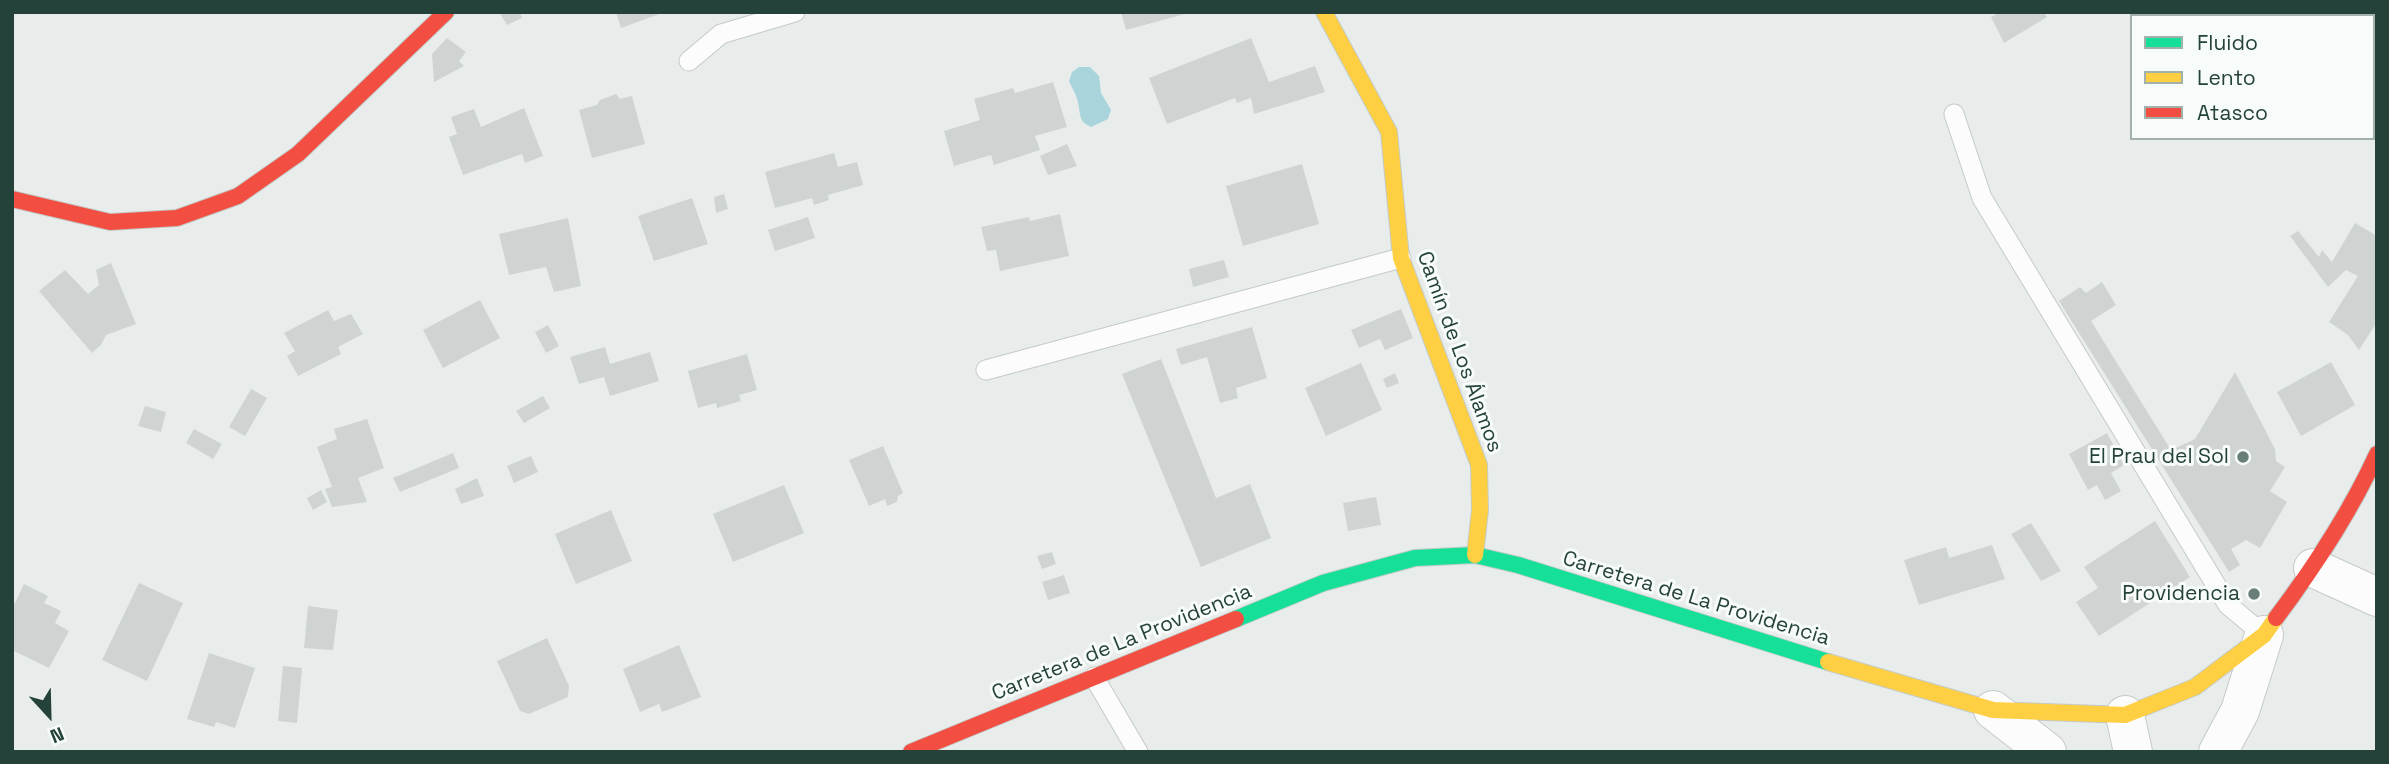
<!DOCTYPE html>
<meta charset="utf-8">
<style>
body{margin:0}
#map{position:relative;width:2389px;height:764px;overflow:hidden;background:#e8edeb;font-family:"Space Grotesk",sans-serif}
canvas{display:block}
.frame{position:absolute;inset:0;border:14px solid #24423a;pointer-events:none}
.legend{position:absolute;left:2130px;top:14px;width:245px;height:126px;box-sizing:border-box;background:#f7fbf9;border:2px solid #a3b1ad;margin:0;padding:9px 12px;list-style:none;font-size:21px;color:#24423a}
.legend li{display:flex;align-items:center;gap:14px;height:35px}
.legend b{width:35px;border:2px solid #a3b1ad}
.north{position:absolute;left:14px;top:680px;width:70px;height:70px;-webkit-text-stroke:5px #f7fbf9;paint-order:stroke;rotate:158deg;font-size:19px;font-weight:700;line-height:28px;text-align:center;color:#24423a}
.north::after{content:'';display:block;margin:auto;width:24px;height:32px;background:#24423a;clip-path:polygon(50% 0,100% 100%,50% 72%,0 100%)}
</style>
<div id="map">
<canvas width="2389" height="764"></canvas>
<div class="frame"></div>
<ul class="legend">
<li><b style="height:9px;background:#16e098"></b>Fluido</li>
<li><b style="height:9px;background:#ffcf43"></b>Lento</li>
<li><b style="height:9px;background:#f24e42"></b>Atasco</li>
</ul>
<div class="north">N</div>
</div>
<script>
const c = document.querySelector('canvas').getContext('2d');
c.lineJoin = 'round';
function paint(path, color) {
  c.fillStyle = color;
  c.fill(path, 'evenodd');
}
function trace(path, color, width, dash) {
  c.strokeStyle = color;
  c.lineWidth = width;
  c.lineCap = dash ? 'butt' : 'round';
  c.setLineDash(dash || []);
  c.stroke(path);
}
function label(font, color, halo, rows, align = 'center') {
  c.font = font + ' "Space Grotesk",sans-serif';
  c.lineWidth = 6;
  c.setLineDash([]);
  c.textBaseline = 'middle';
  c.strokeStyle = halo;
  c.fillStyle = color;
  for (const [text, x, y, turn = 0] of rows) {
    c.save();
    c.translate(x, y);
    c.rotate((+turn || 0) * Math.PI / 180);
    c.textAlign = isNaN(turn) ? turn : align;
    if (halo) c.strokeText(text, 0, 0);
    c.fillText(text, 0, 0);
    c.restore();
  }
}
paint(new Path2D(`
 M1079 67H1090L1099 76 1101 93 1111 110 1108 119 1091 127C1078 121 1081 115 1078 103 1077 95 1072 88 1069 81L1072 72Z`), '#a9d4db');
paint(new Path2D(`
 M499 12H520L522 18 507 25Z
 M616 12H662V13L621 28Z
 M1121 12H1188V13L1126 30Z
 M2000 12H2044L2047 17 2004 43 1991 17Z
 M447 38 466 52 459 61 464 66 434 82 432 54Z
 M1251 38 1269 82 1315 66 1325 92 1254 114 1251 98 1237 103 1235 98 1167 124 1149 78Z
 M1053 82 1067 127 1035 136 1040 150 994 165 991 155 954 166 944 131 980 120 974 99 1013 88 1015 93Z
 M616 94 620 99 632 96 645 144 592 158 579 110 597 105 600 100Z
 M524 108 543 156 525 163 522 154 463 175 449 137 457 134 451 117 474 109 481 127Z
 M1067 144 1077 166 1048 175 1040 156Z
 M834 153 838 167 857 162 863 185 828 195 829 200 814 205 812 198 775 208 765 172Z
 M1302 164 1319 224 1243 246 1226 186Z
 M724 194 728 209 716 213 714 197Z
 M692 198 708 244 654 261 638 216Z
 M1060 214 1069 256 1000 271 996 250 987 251 981 227 1029 217 1030 221Z
 M808 217 815 238 775 251 768 230Z
 M568 218 581 286 554 292 546 267 509 275 499 234Z
 M2355 223 2377 236V322L2359 350 2348 335 2329 322 2358 276 2346 270 2328 287 2290 236 2298 231 2319 257 2322 250 2332 262Z
 M1224 260 1229 277 1193 287 1189 269Z
 M111 263 136 324 106 335 101 345 92 353 39 291 65 270 88 294 99 285 96 270Z
 M2102 282 2116 305 2091 321 2171 450 2195 439 2235 372 2275 449 2276 461 2285 467 2270 491 2287 502 2260 548 2246 540 2231 549 2240 565 2229 572 2059 301 2080 287 2086 293Z
 M480 300 500 338 443 368 423 330Z
 M1401 309 1413 338 1385 350 1380 339 1359 348 1351 330Z
 M328 310 334 321 351 314 363 334 338 347 341 354 298 376 287 356 295 351 284 333Z
 M548 325 559 346 546 353 535 332Z
 M1252 327 1267 378 1236 388 1238 398 1220 403 1207 357 1181 365 1176 349Z
 M605 347 610 364 650 352 659 381 610 396 604 377 579 384 570 357Z
 M747 354 757 390 739 395 741 401 717 408 716 403 698 408 688 371Z
 M1161 359 1216 498 1250 484 1271 538 1201 567 1122 374Z
 M2331 362 2355 405 2301 436 2277 392Z
 M1361 363 1382 410 1326 436 1305 388Z
 M1395 373 1399 383 1387 388 1383 379Z
 M251 389 267 398 245 436 229 427Z
 M543 396 550 408 524 423 516 411Z
 M145 406 166 412 161 432 138 426Z
 M367 419 384 468 358 478 367 502 332 507 325 489 332 487 317 447 337 439 334 429Z
 M194 429 222 444 213 459 186 443Z
 M2107 433 2124 465 2111 473 2121 491 2105 500 2097 485 2088 490 2069 454Z
 M883 446 903 493 898 496 897 502 887 506 885 499 869 506 849 460Z
 M453 453 459 468 400 492 393 478Z
 M531 456 538 472 514 483 507 466Z
 M477 478 484 496 461 504 455 489Z
 M784 485 804 533 733 562 713 514Z
 M321 490 327 502 313 510 307 498Z
 M1376 497 1381 525 1348 531 1343 503Z
 M611 510 632 561 576 584 555 534Z
 M2155 521 2190 577 2099 636 2076 602 2098 588 2084 567Z
 M2031 523 2061 571 2041 581 2011 534Z
 M1992 545 2005 579 1919 605 1904 560 1946 547 1949 558Z
 M1052 552 1056 564 1042 569 1037 556Z
 M1064 575 1070 593 1048 600 1042 582Z
 M139 583 183 603 147 681 102 660Z
 M24 584 48 596 44 603 61 611 55 623 69 631 49 668 12 650V609Z
 M308 606 338 610 333 650 304 648Z
 M547 638 569 686 568 697 529 714 520 711 497 661Z
 M679 645 701 697 662 712 659 704 640 712 623 669Z
 M209 653 255 668 235 728 216 722 214 727 187 719Z
 M283 666 302 668 297 723 278 721Z`), '#cfd4d2');
const lane = new Path2D(`
 M689 61 721 34 795 12
 M1954 114 1982 198 2228 605 2264 635
 M986 370 1401 258
 M1094 677 1138 752`);
const street = new Path2D(`
 M2313 568 2377 597
 M1993 710 2047 752
 M2125 715 2133 752
 M2218 752 2240 711 2264 635`);
const fast = new Path2D(`
 M1236 619 1323 583 1415 558 1475 555 1518 565 1828 662`);
const slow = new Path2D(`
 M1324 12 1389 132 1401 258 1479 465 1480 510 1475 555
 M1828 662 1993 710 2125 715 2195 687 2264 635 2276 618`);
const jam = new Path2D(`
 M12 199 110 222 177 218 238 196 298 154 446 12
 M2276 618C2315 566 2350 513 2377 454
 M911 752 1236 619`);
trace(lane, '#c5cac8', 21);
trace(street, '#c5cac8', 40);
trace(fast, '#c3cbc8', 18);
trace(slow, '#c3cbc8', 18);
trace(jam, '#c3cbc8', 18);
trace(lane, '#fcfcfc', 19);
trace(street, '#fcfcfc', 38);
trace(fast, '#16e098', 16);
trace(slow, '#ffcf43', 16);
trace(jam, '#f24e42', 16);
for (const [x, y, r, color] of [
 [2243,457,7,"#697e78"],
 [2254,594,7,"#697e78"]
]) {
  const dot = new Path2D();
  dot.arc(x, y, r, 0, 2 * Math.PI);
  c.fillStyle = color;
  c.fill(dot);
  trace(dot, '#f7fbf9', 2.5);
}
label('21px', '#24423a', '#f7fbf9', [
 ["Camín de Los Álamos",1459,352,70],
 ["Carretera de La Providencia",1696,599,17],
 ["Carretera de La Providencia",1122,643,-22]
]);
label('21px', '#24423a', '#f7fbf9', [
 ["El Prau del Sol",2229,457],
 ["Providencia",2240,594]
], 'right');
</script>
